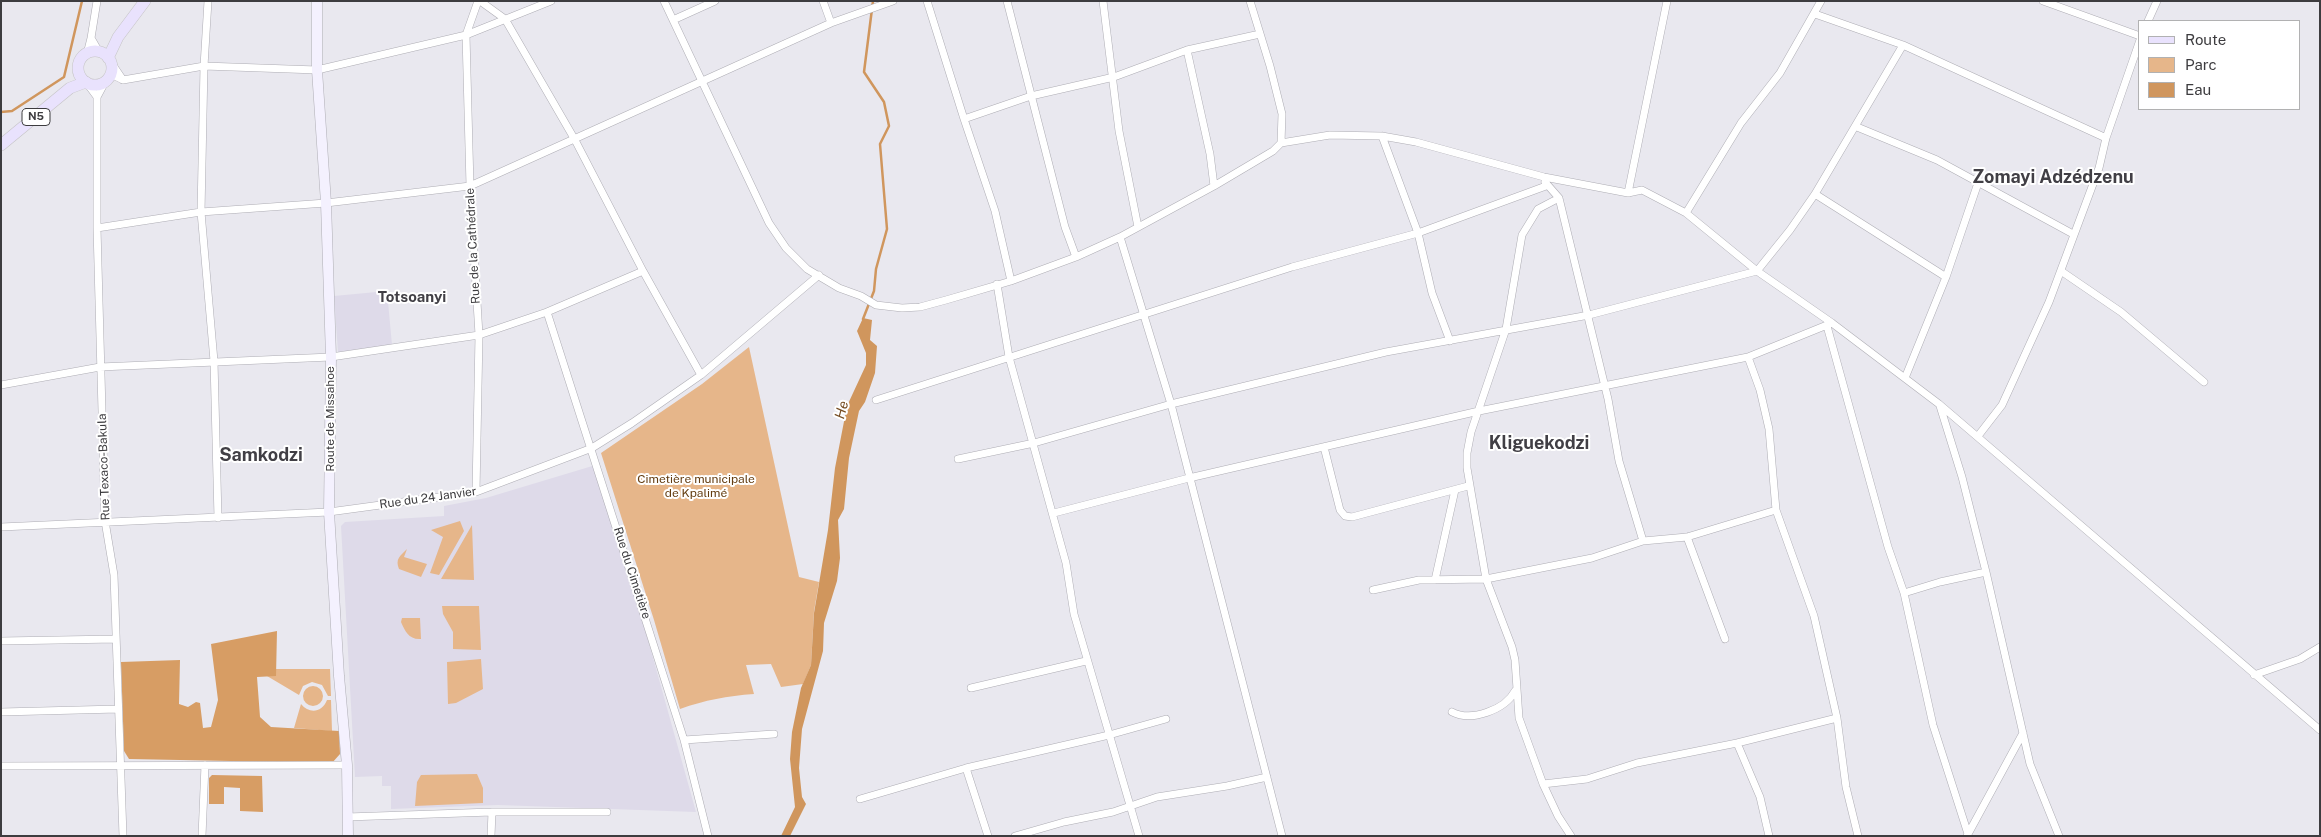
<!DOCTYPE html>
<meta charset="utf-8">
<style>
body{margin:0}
#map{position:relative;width:2321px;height:837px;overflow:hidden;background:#e9e8ef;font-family:"Public Sans",sans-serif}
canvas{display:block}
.frame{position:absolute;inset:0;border:2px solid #3d3c3f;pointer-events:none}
.legend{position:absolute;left:2138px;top:20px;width:162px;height:90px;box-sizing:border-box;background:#fff;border:1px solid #b1b1b2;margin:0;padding:6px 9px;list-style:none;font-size:15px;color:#3d3c3f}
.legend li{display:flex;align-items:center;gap:10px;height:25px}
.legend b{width:25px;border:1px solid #b1b1b2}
</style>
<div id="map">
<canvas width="2321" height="837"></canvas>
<div class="frame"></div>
<ul class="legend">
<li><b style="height:6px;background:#e9e2fd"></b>Route</li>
<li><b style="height:14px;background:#e6b68a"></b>Parc</li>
<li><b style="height:14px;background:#d0965d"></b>Eau</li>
</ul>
</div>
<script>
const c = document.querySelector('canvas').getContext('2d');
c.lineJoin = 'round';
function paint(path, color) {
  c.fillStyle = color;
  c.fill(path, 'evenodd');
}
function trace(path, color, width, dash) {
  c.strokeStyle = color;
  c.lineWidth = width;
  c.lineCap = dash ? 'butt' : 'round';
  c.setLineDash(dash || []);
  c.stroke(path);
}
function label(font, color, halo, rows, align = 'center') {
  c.font = font + ' "Public Sans",sans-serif';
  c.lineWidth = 4;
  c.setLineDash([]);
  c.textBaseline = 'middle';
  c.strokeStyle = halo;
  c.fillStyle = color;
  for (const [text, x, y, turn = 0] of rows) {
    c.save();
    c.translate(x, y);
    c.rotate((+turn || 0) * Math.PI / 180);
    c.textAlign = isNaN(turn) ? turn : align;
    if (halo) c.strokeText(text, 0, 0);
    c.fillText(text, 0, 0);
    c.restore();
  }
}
paint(new Path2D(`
 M387 291 392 345 338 352 334 296Z
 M599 464 696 812 498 805 391 809V786H382V776L355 777 341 526 345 522 444 516V506L486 498Z`), '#dedae9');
paint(new Path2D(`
 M749 347 799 577 819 582 814 611 811 665 803 684 781 687 771 664 746 665 754 694C727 696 705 700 680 709L654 620 601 453 702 384Z
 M460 521 464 531 439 575 430 573 443 537 431 530Z
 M472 525 474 580 441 579Z
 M407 549 404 557 427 564 421 577 399 569C395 559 400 556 407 549Z
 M442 606H479L481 650 453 649V632L443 614Z
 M402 618H420L421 639C409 640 405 631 401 622Z
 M481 659 483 689 456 703 448 704 447 662Z
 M275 669H330L331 696H328L322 685 312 682 303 686 299 695 267 676H276Z
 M303 696a10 10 0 1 1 20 0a10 10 0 1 1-20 0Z
 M327 700H331L332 731 294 728 301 704C309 714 322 713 327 700Z
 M477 774 483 788V803L415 806 417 782 421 775Z`), '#e6b68a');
paint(new Path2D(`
 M277 631 276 676 257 677 260 717 271 727 339 731 340 754 332 763 129 759 124 751 121 662 180 660 179 704 188 707 196 702 200 703 203 728 211 727 218 700 211 644Z
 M212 775 262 776 263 812 240 811V788L224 787V804H209V778Z`), '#d79d64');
paint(new Path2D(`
 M863 318 872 320 870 340 877 346 875 373 865 402 859 411 849 458 844 509 838 520 840 558 837 581 824 623 823 651 802 729 799 768 802 797 806 804 790 836H781L795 807 790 759 792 732 801 688 811 665 814 613 828 530 835 468 847 406 866 365V353L857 331Z`), '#d0965d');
trace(new Path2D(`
 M1 112 12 111 64 77 82 1
 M863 319 874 291 876 269 887 229 880 144 889 126 884 102 864 72 873 1`), '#d0965d', 2.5);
const minor = new Path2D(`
 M208 1 204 66 201 212 214 361 218 518
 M480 1 505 19 575 140 643 271 701 375
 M664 1 769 223 786 248 807 269 839 288 861 296 876 305 902 308 920 307 946 300 1011 281 1076 257 1120 237 1214 186 1273 151 1281 143 1330 135 1382 136 1416 142 1544 177 1628 193 1642 190 1686 213 1757 271 1832 323 1939 404 2320 730
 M823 1 831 23
 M927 1 964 119 1031 96 1114 77 1187 50 1260 34
 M1007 1 1065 227 1076 257
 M1103 1 1119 131 1138 227
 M1250 1 1270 66 1282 114 1281 143
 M2043 1 2140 36
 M1815 14 1903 45 2106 138
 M673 20 715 1
 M2148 21 2157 1
 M91 38 97 1
 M1187 50 1210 154 1214 186
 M87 54 91 38 99 52
 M108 58 123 80 111 74
 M123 80 204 66 317 70 466 35 551 1
 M86 82 97 97
 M105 82 97 97V228L105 521 114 575 123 836
 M964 119 995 211 1011 281
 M1857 127 1937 160 2073 234
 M1382 136 1418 233 1432 293 1450 341
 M1545 182 1559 198 1608 399 1619 461 1643 541
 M1628 193 1667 1
 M1815 194 1946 277
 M1559 198 1538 209 1522 235 1506 329 1471 432 1467 453V468L1486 579 1512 647 1515 660 1519 718 1543 784 1558 816 1571 836
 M1686 213 1741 123 1780 73 1821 1
 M97 228 201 212 326 203 470 186 831 23 893 1
 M1120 237 1171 404 1282 836
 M2061 271 2121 312 2204 382
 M997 284 1009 357 1066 563 1074 614 1139 836
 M547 312 684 740 708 836
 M1827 326 1888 547 1904 593 1933 725 1968 834
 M1748 357 1760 390 1769 429 1776 510 1814 616 1837 718 1846 787 1858 836
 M1905 378 1946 277 1978 183
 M1 385 100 367 331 357 479 335 547 312 643 271
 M876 400 1292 267 1418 233 1546 186
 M1940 406 1962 477 1986 572 2030 764 2059 836
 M1978 436 2002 405 2049 302 2099 168 2106 138 2140 40
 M1324 447 1340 510 1345 516 1352 517 1468 486
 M958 459 1034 443 1171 404 1386 352 1589 315 1757 271 1790 230 1815 194 1903 45
 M476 492 479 335 470 186 466 35 478 1
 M1054 513 1189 478 1479 411 1748 357 1832 323
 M1 527 329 512 476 492 592 448 632 423 701 375 819 275
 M1687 537 1725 639
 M1435 580 1455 490
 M1373 590 1419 580 1486 579 1592 558 1643 541 1687 537 1776 510
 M1904 593 1940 582 1986 572
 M1 641 116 639
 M2254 675 2300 659 2320 647
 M971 688 1086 661
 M1 712 118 709
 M1452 712C1471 722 1505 710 1515 691
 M684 740 774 734
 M1737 743 1760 797 1769 836
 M1 766 347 765
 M966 768 988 836
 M1543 784 1587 779 1637 763 1737 743 1837 718
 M860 799 966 768 1109 735 1166 719
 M347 817 492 812H607
 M202 836 205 765
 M491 836 492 812
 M1015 836 1064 822 1113 812 1157 797 1227 786 1267 777
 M1967 836 2023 733`);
const secondary = new Path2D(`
 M317 1V70L326 203 331 357 329 512 339 676 347 765 348 836`);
const primary = new Path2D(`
 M78 68a17 17 0 1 1 34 0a17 17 0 1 1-34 0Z
 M108 58 118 37 145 1
 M1 145 70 88 86 82`);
trace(minor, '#aeadb4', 8);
trace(secondary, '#aeadb4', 11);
trace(primary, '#c5c4c5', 12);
trace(minor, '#fff', 7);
trace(secondary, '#f4f1fe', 10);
trace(primary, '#e9e2fd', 11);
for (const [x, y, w] of [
 [36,117,28]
]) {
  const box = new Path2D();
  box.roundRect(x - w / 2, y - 8.5, w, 17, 4);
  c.fillStyle = '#fff';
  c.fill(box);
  trace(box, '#3d3c3f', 1);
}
label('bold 11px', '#3d3c3f', null, [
 ["N5",36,117]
]);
label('12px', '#3d3c3f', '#fff', [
 ["Rue de la Cathédrale",473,246,-93],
 ["Route de Missahoe",330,419,-90],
 ["Rue Texaco-Bakula",104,467,-92],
 ["Rue du 24 Janvier",428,498,-8],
 ["Rue du Cimetière",632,573,72]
]);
label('12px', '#643d11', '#fff', [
 ["Cimetière municipale",696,479],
 ["de Kpalimé",696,493]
]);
label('italic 14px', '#764d23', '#fff', [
 ["He",842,410,-75]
]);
label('bold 15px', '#413f45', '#fff', [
 ["Totsoanyi",412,297]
]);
label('bold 18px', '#413f45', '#fff', [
 ["Zomayi Adzédzenu",2053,177],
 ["Kliguekodzi",1539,443],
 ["Samkodzi",261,455]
]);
</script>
